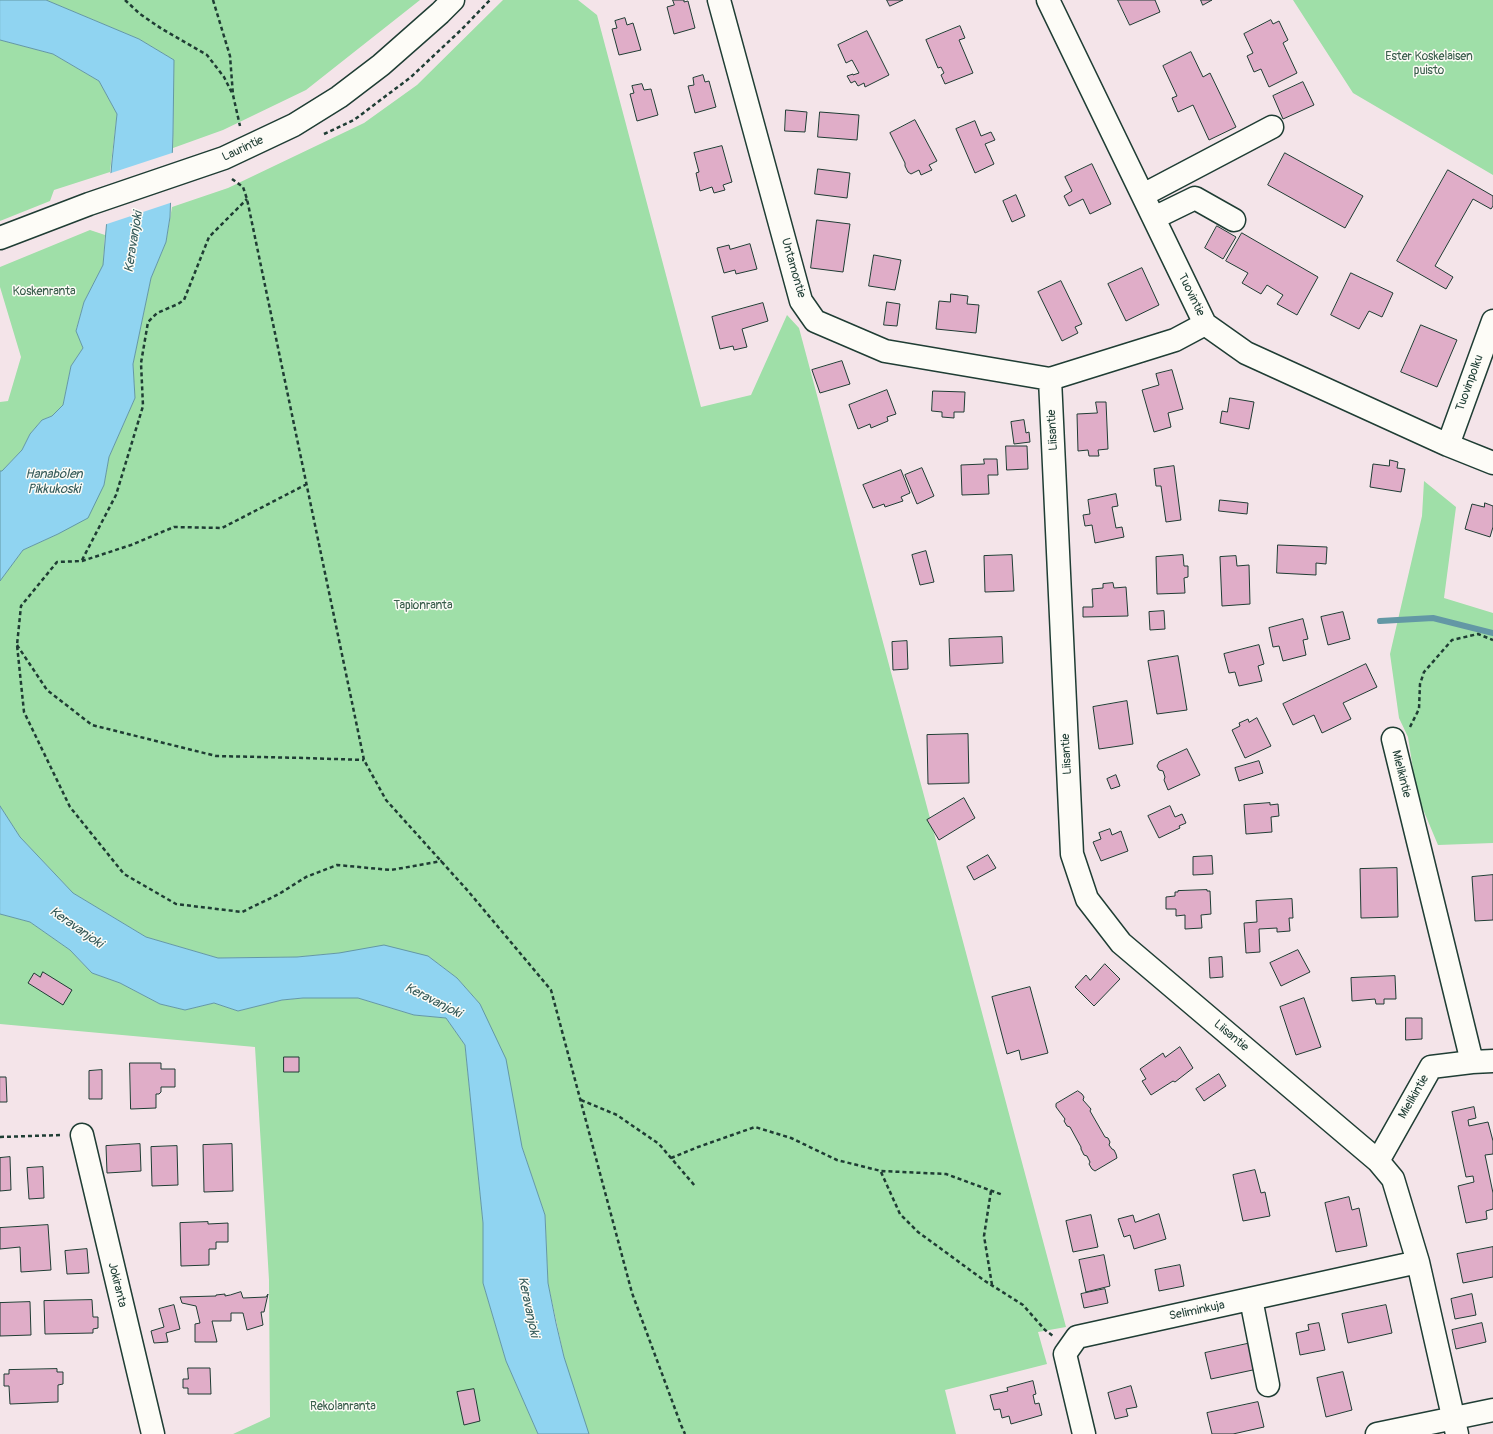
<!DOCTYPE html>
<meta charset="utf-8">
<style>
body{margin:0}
canvas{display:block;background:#f4e4e9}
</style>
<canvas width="1493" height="1434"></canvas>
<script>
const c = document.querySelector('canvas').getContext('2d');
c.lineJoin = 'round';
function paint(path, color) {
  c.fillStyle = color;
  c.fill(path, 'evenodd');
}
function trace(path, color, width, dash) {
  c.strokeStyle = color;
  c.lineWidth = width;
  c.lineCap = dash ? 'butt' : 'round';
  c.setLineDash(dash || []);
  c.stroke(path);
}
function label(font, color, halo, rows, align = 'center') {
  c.font = font + ' Pangolin,sans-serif';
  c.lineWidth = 3;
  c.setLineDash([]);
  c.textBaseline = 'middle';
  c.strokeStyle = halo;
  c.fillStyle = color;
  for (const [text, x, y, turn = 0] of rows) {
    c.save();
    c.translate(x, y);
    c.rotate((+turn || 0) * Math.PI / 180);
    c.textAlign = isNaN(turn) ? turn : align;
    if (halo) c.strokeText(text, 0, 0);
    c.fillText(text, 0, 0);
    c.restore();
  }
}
paint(new Path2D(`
 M46 0H420L306 90 223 130 173 148 174 60 139 39Z
 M503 0H578L597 15 701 407 751 395 787 315 799 328 1066 1327 1038 1332 1047 1364 945 1390 956 1434H586L564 1357 548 1283 545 1215 522 1147 480 1004 457 978 428 956 339 953 297 957 218 958 146 937 73 893 20 837 0 806V581L23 550 58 534 104 485 109 457 135 398 133 364 151 278 166 242 172 207 228 188 364 123 417 85Z
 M1293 0H1493V175L1353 93Z
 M0 40 53 54 99 81 117 114 110 172 54 190 50 201 0 221Z
 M90 230 105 235 103 265 84 302 76 330 83 348 71 366 63 405 52 416 42 420 30 434 22 450 2 471H0V402L8 401 21 357 0 287V267Z
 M1424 481 1456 507 1444 598 1493 613V843L1438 845 1417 795 1408 737 1399 718 1390 654 1422 516Z
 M0 914 30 922 70 950 92 973 120 983 160 1004 185 1010 214 1003 238 1011 282 1000 303 998H358L414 1015 446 1018 465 1045 483 1223V1283L506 1361 538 1434H233L270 1417 269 1280 255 1047 0 1024Z`), '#9fdfa8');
const water = new Path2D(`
 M0 0H46L139 39 174 60 173 134 170 217 166 242 151 278 133 364 135 398 109 457 104 485 88 518 58 534 23 550 0 581V471H2L22 450 30 434 42 420 52 416 63 405 71 366 83 348 76 331 84 302 103 265 112 161 117 114 99 81 53 54 0 40Z
 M0 806 20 837 73 893 146 937 218 958 297 957 339 953 384 945 428 956 457 978 480 1004 506 1059 522 1147 545 1215 548 1283 556 1323 564 1357 589 1434H538L506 1361 483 1283V1223L465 1045 446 1018 414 1015 358 998H303L282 1000 238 1011 214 1003 185 1010 160 1004 120 983 92 973 70 950 30 922 0 914Z`);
paint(water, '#90d4f1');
trace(water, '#6398a5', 1);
paint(new Path2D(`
 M175 152 173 202 104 225 108 174Z`), '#f4e4e9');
trace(new Path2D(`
 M1380 621 1433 618 1493 633`), '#6398a5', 6);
const building = new Path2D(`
 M673 0H684V2L688 1 695 28 674 34 667 7 674 5Z
 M887 0H903L890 6Z
 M1118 0H1155L1160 12 1130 25Z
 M1201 0H1212L1203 5Z
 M625 18 627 25 633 23 641 50 619 55 612 29 617 28 615 21Z
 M1271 20 1273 24 1279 21 1288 40 1283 43 1297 73 1269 87 1261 69 1254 72 1247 56 1253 53 1244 34Z
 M960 26 965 38 959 40 973 73 945 84 941 75 944 73 941 67 938 68 926 40Z
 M867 31 889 75 865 87 864 83 858 86 855 81 851 83 847 76 853 74V75L859 73 852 60 846 63 838 45Z
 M1191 52 1203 77 1210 73 1236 127 1209 140 1193 105 1178 112 1172 98 1177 96 1163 66Z
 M703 75 705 82 709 81 716 107 695 113 688 86 694 85 693 78Z
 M1303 82 1314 105 1283 119 1273 96Z
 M642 84 644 90 651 89 658 115 637 121 630 94 634 93 632 86Z
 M786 110 807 112 805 132 785 131Z
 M820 112 859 115 857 140 818 137Z
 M915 120 937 161 929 165 932 170 921 175 919 170 911 174 908 172 905 166V163L890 133Z
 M975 121 981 136 991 132 995 140 985 144 994 164 975 173 956 129Z
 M722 146 732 182 723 185 725 190 714 193 712 187 700 191 696 173 699 172 694 153Z
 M1285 153 1363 196 1345 228 1268 185Z
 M1092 164 1111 204 1090 214 1083 199 1069 206 1064 196 1072 191 1065 177Z
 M818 169 850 173 847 198 815 194Z
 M1448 170 1493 196V206L1491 209 1473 199 1435 266 1453 277 1446 289 1397 261Z
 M1016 195 1025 216 1012 222 1003 201Z
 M817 220 850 224 843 272 811 268Z
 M1217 226 1236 237 1223 259 1205 248Z
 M1242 233 1318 277 1297 315 1277 304 1283 295 1267 285 1261 294 1242 283 1248 273 1226 261Z
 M750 244 757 269 736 274 735 270 724 273 717 248 729 245 730 249Z
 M874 255 901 260 895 290 869 286Z
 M1142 268 1159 305 1126 321 1108 284Z
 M1351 273 1393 293 1382 317 1369 311 1359 329 1331 315Z
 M1061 281 1082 324 1075 327 1078 333 1062 341 1038 292Z
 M951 294 968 296 967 304 979 305 976 333 936 329 939 301 950 302Z
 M887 302 900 304 897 326 884 325Z
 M763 303 768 321 742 329 747 347 734 350 733 346 720 349 712 317Z
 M1421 325 1457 340 1437 387 1401 372Z
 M842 361 850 384 820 393 812 370Z
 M1172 370 1183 409 1168 413 1171 427 1154 432 1142 390 1159 385 1156 374Z
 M887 390 896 414 887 417 888 421 871 428 870 424 858 429 849 405Z
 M933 391 965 392 964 412H954V418L942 417V412L932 411Z
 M1230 398 1254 402 1249 429 1220 423 1222 411 1227 412Z
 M1096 402H1106L1108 449 1098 450 1099 456H1089L1088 450 1078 451 1077 414 1097 413Z
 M1024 420 1026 433 1029 432 1030 442 1014 444 1011 422Z
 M1006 446H1027L1028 469 1007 470Z
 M984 459H997L998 475H988L989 494 962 495 961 465 984 464Z
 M1390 460 1398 462 1397 468 1405 469 1401 492 1370 487 1373 464 1389 466Z
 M1174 466 1181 520 1166 522 1161 486H1156L1154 469Z
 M922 468 934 496 917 504 905 475Z
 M901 470 910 493 901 497 903 501 885 507 884 504 873 508 863 485Z
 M1116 494 1118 506 1112 507 1116 528 1122 527 1124 537 1095 543 1092 525 1085 526 1083 515 1090 514 1088 500Z
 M1220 500 1248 503 1247 514 1219 511Z
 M1485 503 1493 506V527L1490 537 1465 529 1472 504 1484 507Z
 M1278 545 1327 547 1326 564 1316 563V575L1277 573Z
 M926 551 934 582 920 585 912 555Z
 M1012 555 1014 591 985 592 984 556Z
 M1183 555 1184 566H1188V577L1184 578 1185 593 1157 594 1156 557Z
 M1236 556 1237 566 1249 565 1250 604 1222 606 1220 557Z
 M1113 583 1114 588 1126 587 1128 616 1083 617V607H1093L1092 589 1103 588V584Z
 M1164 611 1165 629 1150 630 1149 612Z
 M1343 612 1350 639 1328 645 1321 617Z
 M1303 619 1308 639 1303 640 1306 655 1283 661 1279 646 1273 647 1269 628Z
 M1002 637 1003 663 950 666 949 639Z
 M907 641 908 669 893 670 892 642Z
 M1259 645 1264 664 1258 666 1262 681 1239 686 1235 672 1229 673 1224 654Z
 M1178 656 1187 710 1157 714 1148 661Z
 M1366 664 1377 687 1343 703 1351 719 1322 733 1314 715 1293 725 1283 704Z
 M1127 701 1133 744 1099 749 1093 707Z
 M1257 718 1271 746 1245 758 1232 730 1240 726 1239 723 1248 719 1249 722Z
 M968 734 969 783 928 784 927 735Z
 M1187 749 1200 775 1168 790 1164 780 1165 777 1163 771 1159 770 1157 766 1159 762Z
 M1259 761 1263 773 1239 781 1235 768Z
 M1116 775 1120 786 1111 789 1107 779Z
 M964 798 975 818 939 840 927 820Z
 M1270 803V805L1278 804 1279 816 1271 817 1272 832 1246 834 1244 805Z
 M1170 806 1175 817 1182 814 1186 823 1179 826 1180 828 1159 838 1148 816Z
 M1110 829 1112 835 1121 831 1128 851 1101 861 1093 842 1101 839 1099 833Z
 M988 855 996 868 974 880 967 867Z
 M1212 856 1213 874 1193 875V857Z
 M1397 868 1398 917 1361 918 1360 869Z
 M1493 875V920L1475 921 1472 877Z
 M1207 890V891H1210L1211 914 1201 915 1202 928 1185 929V915L1176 916V909H1166V897L1175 896V892H1178V891Z
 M1292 899 1293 918H1289L1290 931 1277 932V928L1259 929 1260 952 1246 953 1244 923 1257 922 1256 901Z
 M1298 950 1310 972 1281 986 1270 963Z
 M1222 957 1223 977 1210 978 1209 958Z
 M1105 964 1120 979 1094 1006 1075 987 1086 975 1090 980Z
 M43 972 72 990 63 1005 28 983 34 973 40 977Z
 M1395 976 1396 999H1384V1004H1376L1375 999 1352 1001 1351 978Z
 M1030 987 1048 1053 1021 1060 1019 1050 1007 1054 992 997Z
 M1304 998 1321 1047 1296 1055 1280 1007Z
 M1406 1018H1422V1039L1406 1040Z
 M1180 1047 1193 1068 1175 1082 1173 1081 1151 1095 1142 1081 1146 1079 1140 1069 1163 1053 1165 1057Z
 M284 1057H299V1072H284Z
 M130 1063H161V1069H175V1087H161V1092L159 1094H156V1108L131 1109Z
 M102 1070V1099H89V1071Z
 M1219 1074 1226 1086 1204 1101 1196 1089Z
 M0 1077H6L7 1102H0Z
 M1078 1091 1082 1094 1084 1097 1083 1100 1091 1109 1090 1111 1105 1137 1108 1138 1110 1142 1109 1145 1112 1149 1114 1150 1116 1154 1117 1158 1095 1171 1092 1169 1089 1164 1090 1162 1087 1156 1084 1155 1081 1149V1147L1070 1127 1067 1126 1064 1121 1065 1119 1056 1107V1104Z
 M1474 1107 1476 1118 1468 1120 1469 1126 1488 1122 1493 1141V1154L1485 1155 1493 1193V1209L1486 1211 1487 1219 1466 1223 1458 1186 1474 1182 1473 1176 1466 1177 1452 1112Z
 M140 1144 141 1171 107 1173 106 1146Z
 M232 1144 233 1191 204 1192 203 1145Z
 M177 1146 178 1185 152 1186 151 1147Z
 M10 1157 11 1190 0 1191V1158Z
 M43 1167 44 1198 29 1199 27 1168Z
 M1255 1170 1261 1193 1265 1192 1270 1216 1243 1221 1233 1175Z
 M1349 1197 1352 1210 1359 1208 1367 1246 1336 1252 1325 1203Z
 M1159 1214 1166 1239 1134 1249 1130 1235 1124 1237 1118 1219 1133 1215 1135 1222Z
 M1091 1215 1098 1247 1073 1252 1066 1221Z
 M208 1222V1224L228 1223V1242H216V1249H209V1265L181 1266 180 1223Z
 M48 1225 51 1270 21 1272 20 1247 0 1249V1228Z
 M1493 1247V1277L1463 1283 1457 1254Z
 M87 1249 89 1273 67 1274 65 1251Z
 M1104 1255 1110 1286 1086 1292 1079 1260Z
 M1180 1265 1184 1286 1159 1291 1155 1270Z
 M1105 1289 1108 1303 1084 1308 1081 1294Z
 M241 1292 243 1298 266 1297 268 1294 264 1312H261L263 1325 247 1330 243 1313H231V1321H212L217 1342H195V1324L200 1323 196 1306 182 1303 180 1297 216 1296V1295L225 1294V1296L230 1295Z
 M1472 1294 1476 1315 1455 1319 1451 1299Z
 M92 1300 93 1317H98V1328L93 1329V1333L45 1334 44 1301Z
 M30 1302 31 1335 0 1336V1303Z
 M174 1305 180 1329 166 1333 168 1342 154 1343 151 1331 164 1327 159 1309Z
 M1386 1305 1392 1333 1348 1343 1342 1314Z
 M1319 1323 1325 1350 1300 1355 1296 1333 1309 1330 1308 1325Z
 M1482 1323 1486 1342 1456 1349 1452 1330Z
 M1256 1342 1262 1368 1211 1379 1205 1353Z
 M188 1368H210L211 1394H188V1388H183V1379H188Z
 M57 1369V1372H63V1384L58 1385V1402L10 1404 9 1386H4V1374H9V1370Z
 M1343 1372 1352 1410 1326 1417 1317 1378Z
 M1033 1381 1036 1394 1033 1395 1035 1404 1039 1403 1042 1415 1011 1424 1009 1416 1002 1418 1000 1409 994 1410 990 1395 1008 1391 1007 1388Z
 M1131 1386 1137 1407 1126 1409 1128 1416 1115 1419 1108 1393Z
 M474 1389 480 1421 464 1425 457 1392Z
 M1258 1402 1264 1427 1233 1434H1212L1207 1413Z`);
paint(building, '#e0adc8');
trace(building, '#1f3d34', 1);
const street = new Path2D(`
 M719 0 801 301 815 321 885 351 1050 379
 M1048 0 1205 324 1246 353 1448 445 1493 463
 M1143 195 1272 127
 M1154 218 1195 198 1234 220
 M1205 324 1175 340 1050 379 1072 854 1087 899 1121 943 1378 1161
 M1448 445 1493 321
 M1393 739 1472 1062 1431 1067 1378 1161 1393 1179 1418 1262 1457 1434
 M1472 1062 1493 1061
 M82 1135 153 1434
 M1251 1299 1268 1385
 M1084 1434 1065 1354 1077 1337 1418 1262
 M1377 1434 1493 1410`);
const secondary = new Path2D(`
 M0 238 89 204 224 158 294 125 339 97 381 65 440 13 453 0`);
trace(street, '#1f3d34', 25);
trace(secondary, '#1f3d34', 25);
trace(new Path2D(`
 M125 0 140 14 162 29 207 55 224 77 232 93
 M213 0 230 56 233 95 240 126
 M324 134 354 120 411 77 462 29 490 0
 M232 179 243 187 247 199 364 760 386 800 468 891 551 990 632 1293 681 1425 685 1434
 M307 484 222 528 174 527 131 545 82 561 57 562 21 606 17 645 24 712 70 807 124 874 176 904 242 912 279 894 306 877 337 865 391 870 442 861
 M82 560 116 495 143 406 141 363 148 322 157 313 178 304 184 300 209 237 247 199
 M17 645 47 690 92 725 216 756 305 758 364 760
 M1410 727 1419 709 1420 684 1424 672 1452 640 1478 634 1493 640
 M581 1100 617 1115 659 1144 695 1186
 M0 1137 61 1135
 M671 1158 698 1147 755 1127 791 1138 837 1160 881 1171 946 1174 1003 1195
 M881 1172 900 1214 918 1232 985 1281 1023 1305 1045 1330 1053 1336
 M991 1191 984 1236 992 1285`), '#1f3d34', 2.5, [4, 3]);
trace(street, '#fdfcf7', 22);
trace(secondary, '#fdfcf7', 22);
label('12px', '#395d4b', '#fdfcf7', [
 ["Ester Koskelaisen",1429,57],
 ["puisto",1429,71],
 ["Koskenranta",44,292],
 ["Tapionranta",423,606],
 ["Rekolanranta",343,1407]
]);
label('12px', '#1f3d34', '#fdfcf7', [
 ["Laurintie",243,149,-25],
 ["Untamontie",793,268,74],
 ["Tuovintie",1191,295,64],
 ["Tuovinpolku",1470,383,-70],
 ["Liisantie",1053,430,-93],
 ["Liisantie",1067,754,-93],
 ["Mielikintie",1401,774,76],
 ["Liisantie",1231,1036,40],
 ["Mielikintie",1414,1097,-60],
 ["Jokiranta",117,1285,76],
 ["Seliminkuja",1197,1311,-12]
]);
label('italic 13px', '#365b5a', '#fdfcf7', [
 ["Keravanjoki",134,242,-81],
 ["Hanabölen",54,475],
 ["Pikkukoski",54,490],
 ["Keravanjoki",76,928,35],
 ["Keravanjoki",433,1001,27],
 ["Keravanjoki",528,1307,78]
]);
</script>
